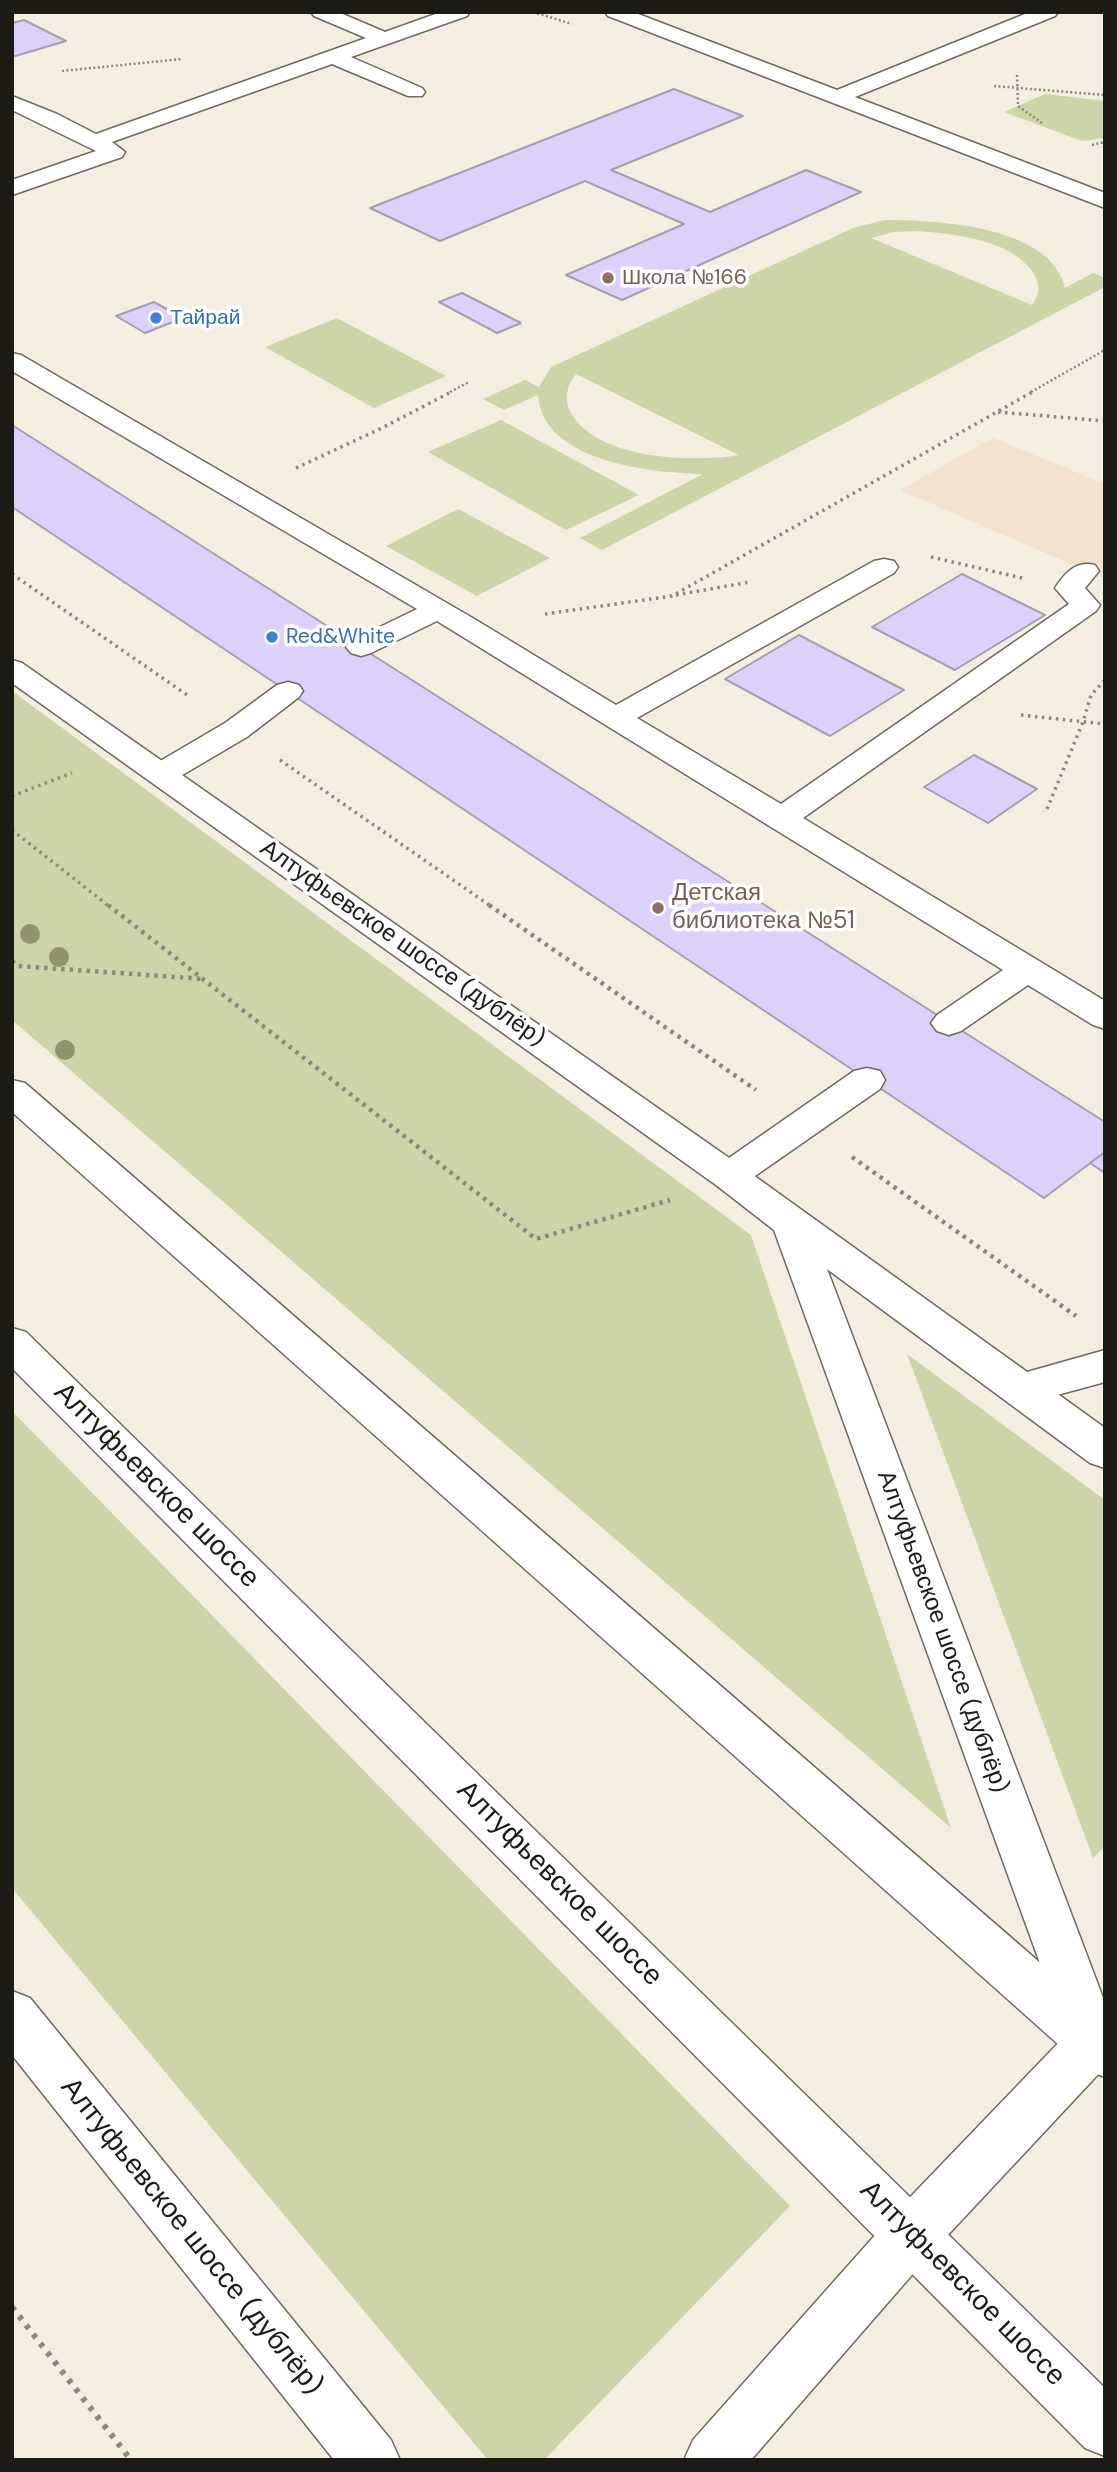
<!DOCTYPE html>
<meta charset="utf-8">
<style>
body{margin:0}
#map{position:relative;width:1117px;height:2472px;overflow:hidden;background:#f3eedf;font-family:"DM Sans",sans-serif}
canvas{display:block}
.frame{position:absolute;inset:0;border:14px solid #1c1b16;pointer-events:none}
</style>
<div id="map">
<canvas width="1117" height="2472"></canvas>
<div class="frame"></div>
</div>
<script>
const c = document.querySelector('canvas').getContext('2d');
c.lineJoin = 'round';
function paint(path, color) {
  c.fillStyle = color;
  c.fill(path, 'evenodd');
}
function trace(path, color, width, dash) {
  c.strokeStyle = color;
  c.lineWidth = width;
  c.lineCap = dash ? 'butt' : 'round';
  c.setLineDash(dash || []);
  c.stroke(path);
}
function label(font, color, halo, rows, align = 'center') {
  c.font = font + ' "DM Sans",sans-serif';
  c.lineWidth = 7;
  c.setLineDash([]);
  c.textBaseline = 'middle';
  c.strokeStyle = halo;
  c.fillStyle = color;
  for (const [text, x, y, turn = 0] of rows) {
    c.save();
    c.translate(x, y);
    c.rotate((+turn || 0) * Math.PI / 180);
    c.textAlign = isNaN(turn) ? turn : align;
    if (halo) c.strokeText(text, 0, 0);
    c.fillText(text, 0, 0);
    c.restore();
  }
}
paint(new Path2D(`
 M993 438 1105 484V579L900 490Z`), '#f3e1d0');
paint(new Path2D(`
 M1045 94 1105 101V138L1082 141 1004 112Z
 M885 220C935 220 1051 225 1065 288L1093 273 1105 278V287L602 550 580 538 703 474C652 473 542 462 538 395L504 410 483 399 525 380 539 387 551 367 853 228ZM917 231C954 234 1012 239 1034 274 1040 285 1040 295 1032 305L871 238 894 232ZM576 374 739 455C693 463 592 460 569 409 564 397 568 384 576 374Z
 M337 318 446 376 374 408 265 347Z
 M501 420 639 495 566 530 428 452Z
 M458 509 550 558 477 596 386 546Z
 M12 691 751 1235 951 1828 12 1020Z
 M907 1354 1105 1500V1846L1093 1858Z
 M12 1411 790 2206 544 2460H488L12 1888Z`), '#cdd5a8');
const building = new Path2D(`
 M24 20 66 41 12 57V23Z
 M674 89 743 116 611 170 710 212 806 170 861 192 622 300 566 275 684 224 585 181 440 241 370 208Z
 M462 293 521 323 497 333 439 302Z
 M154 302 183 318 145 333 116 316Z
 M12 425 1105 1122V1152L1044 1198 12 507Z
 M962 574 1045 615 955 670 872 627Z
 M799 635 904 690 830 736 725 679Z
 M974 755 1037 789 988 823 924 787Z
 M1105 1152V1173L1090 1163Z`);
paint(building, '#dcd1fa');
trace(building, '#a3a0ad', 2);
const lane = new Path2D(`
 M311 12H338L385 32 441 12H470L467 16 351 57 422 88 425 92 422 96H408L332 64 112 142 125 152 122 157 12 195V180L96 151 12 110V96L57 114 96 134 366 38 314 16Z
 M605 12H633L837 90 1030 12H1058L1055 16 855 97 1105 193V208L608 16Z
 M12 353 21 355 476 620 616 705 874 561 884 559 894 561 898 567 894 573 637 718 781 804 1069 604 1055 588C1065 573 1076 560 1095 565L1099 571 1085 588 1100 605 1096 611 803 818 1105 1001V1029L1093 1025 1028 985 961 1031 949 1035 937 1031 931 1023 937 1015 1003 970 437 621 371 653 361 656 351 653 346 647 351 641 417 609 12 371Z
 M288 682 299 685 303 691 299 697 247 737 172 781 161 783 150 781 145 774 150 767 225 723 277 685Z
 M867 1068 880 1071 885 1080 880 1089 742 1185 729 1189 716 1185 710 1176 716 1167 854 1071Z
 M1105 1350V1382L1020 1405 1006 1400 1000 1389 1006 1378Z`);
const secondary = new Path2D(`
 M12 660 22 663 742 1167 1105 1428V1468L1090 1463 827 1269 1105 2003V2067L931 2253 751 2460H684L693 2440 893 2215 1066 2035 774 1230 716 1185 12 683Z
 M12 1991 30 1998 391 2440 400 2460H334L12 2055Z`);
const primary = new Path2D(`
 M12 1080 25 1083 1105 2019V2077L1087 2070 12 1112Z
 M12 1328 26 1332 1105 2388V2456L1085 2448 12 1368Z`);
trace(lane, '#6e6a5e', 3);
trace(secondary, '#6e6a5e', 3);
trace(primary, '#6e6a5e', 3);
trace(new Path2D(`
 M533 12 572 24
 M62 71 182 59
 M1017 75 1018 106 1042 123
 M994 86 1105 95
 M1092 145 1105 142
 M450 392 469 382
 M1031 392 1105 350`), '#8b887e', 2.5, [2, 2.5]);
trace(new Path2D(`
 M998 412 1105 421
 M296 468 382 428 453 391
 M931 557 1022 578
 M12 574 190 697
 M676 595 750 582
 M545 614 672 596 1034 391
 M1021 715 1105 724
 M280 760 492 907
 M12 796 72 773
 M1047 809 1083 722 1091 695 1105 680
 M12 830 110 907`), '#8b887e', 3.5, [2.5, 4.5]);
trace(new Path2D(`
 M108 905 536 1239 670 1200
 M489 905 756 1090
 M12 961 18 966 205 979
 M852 1157 1076 1316`), '#8b887e', 4.5, [3.5, 5]);
trace(new Path2D(`
 M12 2307 131 2460`), '#8b887e', 6, [4.5, 7]);
paint(lane, '#fff');
paint(secondary, '#fff');
paint(primary, '#fff');
c.fillStyle = '#91926e';
for (const [x, y] of [
 [30,934],
 [59,957],
 [65,1050]
]) {
  c.beginPath();
  c.arc(x, y, 10, 0, 2 * Math.PI);
  c.fill();
}
for (const [x, y, r, color] of [
 [608,278,7,"#8d6e63"],
 [156,318,7,"#3f7fe0"],
 [272,637,7,"#3f7fe0"],
 [658,908,7,"#8d6e63"]
]) {
  const dot = new Path2D();
  dot.arc(x, y, r, 0, 2 * Math.PI);
  c.fillStyle = color;
  c.fill(dot);
  trace(dot, '#fff', 2.5);
}
label('21px', '#785e54', '#fff', [
 ["Школа №166",622,278]
], 'left');
label('21px', '#366cbe', '#fff', [
 ["Тайрай",170,318],
 ["Red&White",286,637]
], 'left');
label('24px', '#785e54', '#fff', [
 ["Детская",672,894],
 ["библиотека №51",672,922]
], 'left');
label('24px', '#1c1b16', '#fff', [
 ["Алтуфьевское шоссе (дублёр)",402,944,35],
 ["Алтуфьевское шоссе (дублёр)",942,1632,70]
]);
label('28px', '#1c1b16', '#fff', [
 ["Алтуфьевское шоссе",156,1486,45],
 ["Алтуфьевское шоссе",559,1884,45],
 ["Алтуфьевское шоссе (дублёр)",191,2237,51],
 ["Алтуфьевское шоссе",962,2284,45]
]);
</script>
